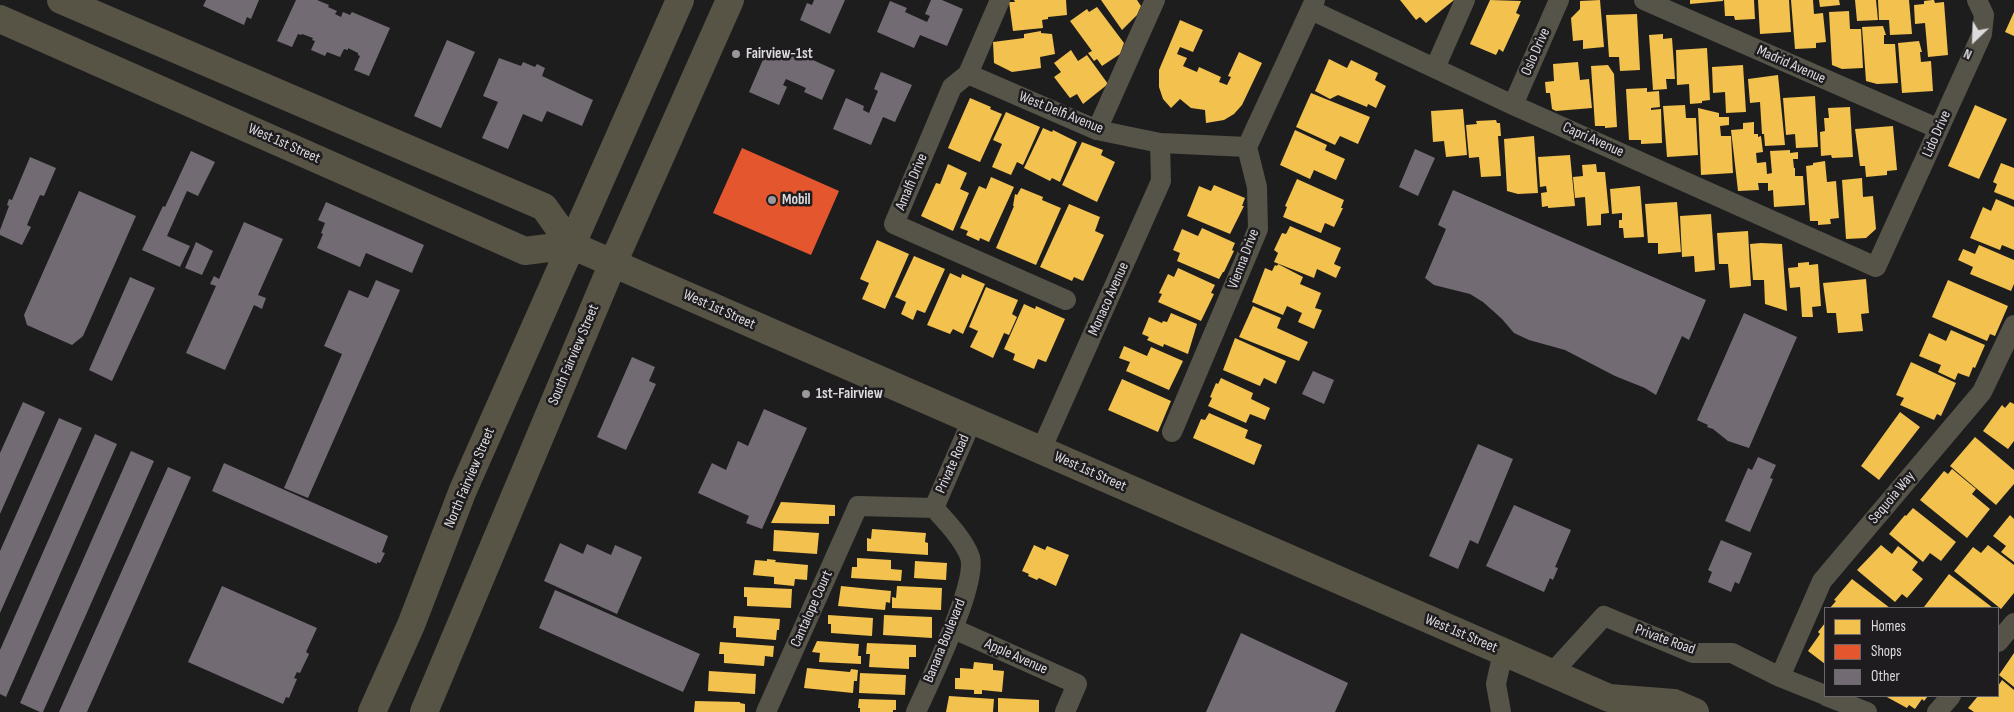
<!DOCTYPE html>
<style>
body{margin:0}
#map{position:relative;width:2014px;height:712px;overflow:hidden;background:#1e1d1e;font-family:"Sofia Sans Condensed",sans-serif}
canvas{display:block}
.legend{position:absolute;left:1824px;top:607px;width:175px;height:90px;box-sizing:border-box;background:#1e1c1f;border:1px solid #6a686b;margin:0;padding:6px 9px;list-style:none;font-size:15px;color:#dcdadd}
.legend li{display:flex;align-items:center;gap:10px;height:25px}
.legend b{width:25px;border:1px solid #6a686b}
.north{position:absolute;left:1949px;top:15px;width:50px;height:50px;-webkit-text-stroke:4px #1e1c1f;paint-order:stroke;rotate:204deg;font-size:14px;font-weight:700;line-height:20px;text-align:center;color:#dcdadd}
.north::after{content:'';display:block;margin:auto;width:18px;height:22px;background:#dcdadd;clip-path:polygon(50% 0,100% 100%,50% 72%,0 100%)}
</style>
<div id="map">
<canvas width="2014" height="712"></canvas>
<ul class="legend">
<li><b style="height:14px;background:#f2c14e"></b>Homes</li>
<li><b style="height:14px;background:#e4572e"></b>Shops</li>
<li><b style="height:14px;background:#726b74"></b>Other</li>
</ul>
<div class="north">N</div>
</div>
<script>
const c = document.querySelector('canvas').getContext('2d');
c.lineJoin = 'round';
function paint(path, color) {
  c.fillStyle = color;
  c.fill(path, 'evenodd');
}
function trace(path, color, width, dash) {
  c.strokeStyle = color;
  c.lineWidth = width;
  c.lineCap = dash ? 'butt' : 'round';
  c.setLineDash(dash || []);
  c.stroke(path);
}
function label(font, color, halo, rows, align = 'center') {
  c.font = font + ' "Sofia Sans Condensed",sans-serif';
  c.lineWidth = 5;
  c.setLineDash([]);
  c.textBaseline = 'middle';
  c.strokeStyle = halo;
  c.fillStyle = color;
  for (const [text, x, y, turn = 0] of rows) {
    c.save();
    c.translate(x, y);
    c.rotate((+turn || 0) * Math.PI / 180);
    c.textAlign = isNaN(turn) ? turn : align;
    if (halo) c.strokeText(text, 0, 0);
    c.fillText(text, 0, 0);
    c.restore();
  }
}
paint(new Path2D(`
 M1014 0H1066L1067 15 1048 17V19L1042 20 1043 28 1013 31 1009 2H1015Z
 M1101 0H1137L1141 6 1137 15 1122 30Z
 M1400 0H1454L1426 23 1420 17 1416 20Z
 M1490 0 1521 1 1516 13 1520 15 1503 52 1499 49 1496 55 1470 44Z
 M1600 0 1604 47 1583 49V40L1573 41 1571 18 1580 9V1Z
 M1690 0H1723V1L1690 4Z
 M1724 0H1754L1755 19 1735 20 1734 16H1725Z
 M1758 0H1789L1791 32 1760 34Z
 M1791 0H1813L1814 14 1823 13 1826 42 1816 43V48L1795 49Z
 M1819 0H1839L1840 5 1820 7Z
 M1855 0H1876L1878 20 1857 21Z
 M1878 0H1909L1912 34 1890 35 1889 20H1879Z
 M1932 0H1934L1935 3 1944 2 1948 55 1928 57 1925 23 1915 24 1914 5 1924 4V1Z
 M1097 7 1124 43 1120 54 1102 66 1097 59 1094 61 1088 53 1092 51 1070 21 1087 9 1089 12Z
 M1849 11 1850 29H1861L1863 68 1842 69 1832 65 1829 12Z
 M2014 12V36L2005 32Z
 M1637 14 1640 70 1620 71 1619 57H1609L1606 15Z
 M1180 20 1203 30 1193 52 1180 47 1177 54 1187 58 1183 66 1197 72 1199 67 1221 77 1219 82 1227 85 1231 77 1228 76 1239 52 1262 63 1242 105 1234 114 1224 120 1206 123 1205 110 1191 108 1180 99 1171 108 1163 99 1159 87V70Z
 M1883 26 1886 35H1884V44H1895L1898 83 1877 84 1866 81 1862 27Z
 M1041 31V33L1052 34 1055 54 1040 57 1041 68 1012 72 994 63 993 42 1024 38V34Z
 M1663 34V39L1672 38 1675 79H1666L1667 89 1653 90 1649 35Z
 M1919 41 1922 52H1920L1921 62 1931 61 1933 91 1902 93 1898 43Z
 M1707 48 1710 100 1702 101V103L1690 104 1689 84 1677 85 1676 50Z
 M1071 50 1078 61 1087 55 1108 84 1083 104 1077 94 1070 98 1054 77 1061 72 1054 63Z
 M1329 59 1347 68 1351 60 1378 73 1375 80 1386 86 1376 108 1368 104 1367 107 1338 95 1330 99 1315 91Z
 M1578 62 1580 80 1589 79 1592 108 1556 111 1552 109 1550 93H1546L1545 82 1554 81 1553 64Z
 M1608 65 1614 74 1617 127 1605 128V126H1595L1591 66Z
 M1743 65 1746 112 1726 113 1725 92 1713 93 1712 67Z
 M1778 75 1785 145 1765 146 1764 134H1762L1760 102 1750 103 1748 79Z
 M1647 88V92L1659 91 1660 107 1651 108V110L1661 109 1662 143 1641 144V140H1629L1626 89Z
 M1311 93 1370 117 1358 144 1340 136 1335 145 1296 127Z
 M1815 96 1818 147 1796 148 1795 134 1786 135 1783 98Z
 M970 98 991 107 990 109 1002 114 980 162 948 148Z
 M1685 105 1686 118H1696L1698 155 1667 157 1663 106Z
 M1975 105 2007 119 1979 179 1948 166Z
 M1850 107 1853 157 1832 158 1831 155 1821 156 1820 132 1825 131 1824 118H1829L1828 108Z
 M1698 108 1719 113V117H1729V125L1720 126 1721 136H1731L1733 173 1701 175Z
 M1463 109 1467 155 1446 157 1444 141 1433 142 1431 111Z
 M1006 112 1040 127 1023 165 1017 162 1011 175 992 167 1002 144 993 140Z
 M1496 120 1497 123H1500L1501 136H1498L1501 176 1481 177 1479 157 1469 158 1466 125 1477 124 1476 121Z
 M1754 122V134H1758V137L1761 136 1763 152 1756 153 1757 163 1766 162 1767 174 1772 173 1770 151 1790 150V153L1798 152V159H1793L1794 168H1795V176H1803L1805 205 1774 207 1773 190 1768 191V183H1758L1759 190 1738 191 1731 130 1743 129V123Z
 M1893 126 1897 170 1887 171V175L1866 177 1865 166H1860L1855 129Z
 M1043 128 1052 132 1053 130 1077 142 1060 182 1052 178 1050 181 1024 168Z
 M1295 130 1327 145 1325 150 1345 159 1336 180 1314 170 1310 179 1280 165Z
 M1534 136 1538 193 1518 194 1507 191 1504 139Z
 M1082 142 1103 150 1101 155 1115 162 1097 202 1062 185Z
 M1570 155 1575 206 1548 208V206L1542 207 1541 193 1547 192 1546 186 1540 187 1538 157Z
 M1825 161 1827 182 1836 181 1839 218 1830 219 1831 224 1818 225V221H1810L1806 166 1813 165V163Z
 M2001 163 2014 168V200L1994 192 1997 184 1993 182Z
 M948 164 967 173 960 189 969 193 953 231 921 216 936 183 940 184Z
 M1596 164 1597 172H1605L1609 213 1601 214V225L1587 226 1585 197 1575 198 1573 177 1583 176 1582 165Z
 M991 177 1014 187 989 242 980 238 979 241 966 235 968 231 960 228 979 186 986 189Z
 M1862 178 1863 197 1873 196 1876 229 1866 238 1846 239 1842 180Z
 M1297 179 1344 200 1341 208H1343L1334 227 1325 223 1321 233 1283 217 1287 207 1285 206Z
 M1214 185 1245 198 1242 206H1244L1230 234 1187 216 1199 186 1211 191Z
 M1640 186 1644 237 1624 238 1623 228H1619V220H1622V213L1612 214 1610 189Z
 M1021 188 1043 197 1042 200 1061 208 1036 265 996 248 1014 206H1013L1015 194 1017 195Z
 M1996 199 2014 207V250L2002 245 2000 250 1970 238 1983 207 1991 211Z
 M1677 202 1681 252 1658 254V243H1648L1645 204Z
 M1069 204 1100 217 1095 231 1104 235 1083 281 1074 277 1072 281 1040 267Z
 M1711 214 1715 270 1695 272 1694 256 1682 257 1680 216Z
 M1290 226 1341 248 1334 264 1341 267 1336 278 1317 269 1314 278 1274 262 1278 253 1274 250 1282 233 1286 234Z
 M1202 228 1235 243 1232 250 1234 251 1224 272H1223L1219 279 1177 261 1180 253 1173 250 1182 229 1198 236Z
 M1748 231 1751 286 1730 288 1728 264H1719L1717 233Z
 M877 240 909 254 885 309 862 299 869 283 860 279Z
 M1761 243 1782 244 1787 311 1765 304 1764 280H1753L1750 244Z
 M1979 245 2014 260V284L2011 291 1970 274 1973 267 1958 260 1963 249 1975 254Z
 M914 256 945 269 925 313 917 310 913 320 901 314 906 302 895 297Z
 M1809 262V265L1818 264 1821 306 1812 307 1813 317H1802L1800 287 1790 288 1788 268 1798 267V263Z
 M1278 264 1303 277 1300 284 1321 293 1315 308 1322 310 1314 329 1298 322 1302 313 1287 306 1283 315 1252 302 1265 268 1272 271 1275 265 1277 266Z
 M1178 268 1215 285 1211 293 1214 294 1201 321 1158 302 1162 294 1159 293 1168 274 1174 277Z
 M950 273 961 278 962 274 985 284 963 334 953 329 950 334 927 325Z
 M1866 279 1869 313 1861 314 1863 331 1838 333 1836 313H1827L1823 283Z
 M1948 280 2008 306 1995 336 1990 334 1987 341 1932 317Z
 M986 287 1018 300 1012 314 1017 317 1009 335 1004 333 993 358 970 347 978 331 969 327Z
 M1024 304 1035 309 1036 306 1065 319 1046 362 1038 359 1034 369 1013 360 1015 354 1004 349Z
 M1253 306 1281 318 1277 328 1308 342 1299 361 1239 337Z
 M1171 313 1197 324 1188 354 1164 344 1163 347 1147 340 1149 337 1142 334 1149 317 1162 323 1163 321 1167 322Z
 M1951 330 1985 345 1975 368 1973 367 1969 377 1958 373 1955 380 1938 372 1941 365 1919 356 1929 333 1946 341Z
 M1235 338 1286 361 1276 384 1264 378 1260 386 1223 370Z
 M1124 346 1147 356 1151 347 1183 361 1169 390 1126 371 1130 362 1119 358Z
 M1911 362 1956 383 1941 416 1937 414 1934 420 1900 405 1904 398 1896 395Z
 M1221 378 1253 393 1251 399 1270 408 1265 420 1250 414 1246 423 1208 406 1212 398 1210 397 1216 383 1218 384Z
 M1122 379 1171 401 1158 432 1108 410Z
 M2010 402 2014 404V441L2008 449 1983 431 2002 405 2005 408Z
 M1900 412 1920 427 1879 480 1861 466Z
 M1209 413 1248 430 1245 438 1262 445 1254 465 1193 438 1201 419 1205 420Z
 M1975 437 2014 470V484L1996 505 1950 466Z
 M1952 469 1976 489 1972 494 1990 509 1967 538 1920 500 1944 471 1948 474Z
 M781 502 835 505V516H829V524L771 523Z
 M1913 508 1956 542 1941 561 1930 553 1923 562 1889 534 1905 515 1906 516Z
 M2010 515 2014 519V562L2001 552 2006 546 1993 536Z
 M872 529 926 533 925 542 928 543V555L867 551V538L871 539Z
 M774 530 819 533 817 554 773 551Z
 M1034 545 1045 550 1047 546 1069 555 1056 586 1039 578 1037 580 1028 576 1029 574 1022 571Z
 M1881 545 1892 554 1898 546 1918 562 1912 570 1923 579 1907 598 1902 594 1895 602 1857 570Z
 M1988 545 2014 565V593L2001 609 1954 571 1973 547 1981 553Z
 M857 558 891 560V569L902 570 901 581 851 578 852 567H857Z
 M767 559 776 560 775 562 808 565 807 580 795 579 794 586 774 584V577L753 575 755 560 767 561Z
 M915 561 947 563 946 580 914 578Z
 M1949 574 1993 608 1924 607Z
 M1852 579 1890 608H1830L1836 601 1834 600Z
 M841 586 891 591 890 603 886 602 885 610 838 606Z
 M897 586 942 588 941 610 892 608V597L896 598Z
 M744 587 792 589 791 608 747 606V597H744Z
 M828 615 873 618 872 636 831 633V624H828Z
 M884 615 932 617V638L883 635Z
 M734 616 780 619 779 630H777L776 640 736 637V628H733Z
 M1825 623V664L1808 651 1820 634 1818 632Z
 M817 641 859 644 858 656H861V664L819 662 820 653 812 652Z
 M720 642 774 646 773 657 765 656 764 666 724 663V654H719Z
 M867 643 916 645V657H909V669L869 667 870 654H866Z
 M2014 653V687L1999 675Z
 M974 662 993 664V670L1004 671 1002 692 982 690V694H974V690L955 689V678H960V668L973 669Z
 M807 668 850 672 851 669 858 670 857 681H854L853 693 804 688Z
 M709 671 756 674 755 694 708 691Z
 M860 673 906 675 905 695 859 693Z
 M2002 680 2014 690V712H1974L1968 708 1978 696H1998V686Z
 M949 696 994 699 993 712H946Z
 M1885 696H1928L1924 701 1922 699 1915 709 1909 705 1907 708Z
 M998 698 1039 700V712H998Z
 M859 699 896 700V710H893V712H860V708H858Z
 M695 701 740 702V703L745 704V712H694Z`), '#f2c14e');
paint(new Path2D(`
 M742 148 839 191 811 255 713 213Z`), '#e4572e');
paint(new Path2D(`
 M206 0H259L251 19 247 17 244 25 203 6Z
 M296 0H317L329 5 328 7 337 11 335 14 341 17 343 12 350 15 352 12 390 28 369 76 354 70 360 56 358 55V53L348 48V50L344 49 340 57 327 52 325 56 311 50 315 41 312 40 313 38 302 34 301 35 298 34 292 47 277 41Z
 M814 0H845L830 34 800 20 807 3 812 5Z
 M931 0H942L963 9 947 46 920 35 914 48 877 32 890 1 907 8 905 12 927 22 930 16 925 14Z
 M447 40 475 52 441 128 414 116Z
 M768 48 789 58 793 51 835 70 822 100 804 92 806 88 786 79 783 85 787 87 779 105 749 92Z
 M499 58 521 66 523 62 535 67 537 64 545 68 542 76 593 100 582 126 547 111 542 122 523 114 508 149 482 138 498 102 483 96Z
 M881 72 912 85 895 122 883 117 871 145 833 129 846 98 864 106 863 110 869 113 878 91 874 89Z
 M1415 149 1435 158 1418 196 1399 187Z
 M191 151 215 162 198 196 187 191 167 236 190 246 180 267 142 250 163 206 165 207Z
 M30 157 56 168 44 196 40 195 27 225 31 227 22 245 0 235V230L9 206 7 205 9 199 12 200Z
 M1453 190 1706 300 1689 340 1682 336 1656 395 1645 388 1615 376 1565 350 1529 340 1514 333 1502 319 1483 302 1470 294 1434 285 1425 278 1446 229 1438 225Z
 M79 191 136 216 83 336 72 345 27 325 24 315Z
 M326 202 424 245 412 273 366 253 360 267 317 248 323 234 321 233 325 223 318 220Z
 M244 222 283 239 258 295 266 298 262 309 254 305 225 370 186 353 216 286 210 284 214 276 219 279Z
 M196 242 213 251 202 275 185 268Z
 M130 277 155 288 112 381 89 370Z
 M376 280 400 290 308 498 284 488 342 354 324 346 349 290 368 298Z
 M1744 313 1797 337 1749 448 1728 441 1713 429 1707 427 1708 425 1697 420Z
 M632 357 655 367 649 381 656 384 626 450 597 437Z
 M1313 371 1334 380 1324 404 1302 394Z
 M23 402 45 412 0 514V453Z
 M764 409 807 428 762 529 746 523 749 516 698 493 712 463 726 470 738 441 748 446Z
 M59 418 82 428 0 613V551Z
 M95 434 117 444 6 697 0 694V650Z
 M1478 444 1513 459 1478 544 1470 540 1458 569 1429 556Z
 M131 451 154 461 43 712H40L20 703Z
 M1758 457 1776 465 1770 478 1773 479 1750 532 1725 521 1748 468 1752 470Z
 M224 463 388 536 382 552 385 553 380 563 377 562V564L212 491Z
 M168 467 191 477 87 712H59Z
 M1514 505 1571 530 1555 567 1558 568 1553 580 1550 578 1544 592 1486 566Z
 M1721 540 1752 553 1739 584 1735 582 1731 592 1708 582 1712 572 1708 570Z
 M560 543 583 554 587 544 611 555 615 545 642 557 617 614 544 581Z
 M222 586 317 628 306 652 309 654 300 673 297 672 294 678 297 679 289 698 286 697 283 704 188 662Z
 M555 590 700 654 683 692 539 628Z
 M1241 633 1348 683 1335 712H1206Z`), '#726b74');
trace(new Path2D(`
 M1000 0 968 74 952 87 894 224 1066 300
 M1644 0 1939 129
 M1311 10 1513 105 1876 267 1982 34 1984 15 1977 0
 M1435 68 1465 0
 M968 74 1097 130 1160 143 1247 147
 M1513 105 1559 0
 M1097 130 1155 0
 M1172 432 1258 229 1257 187 1247 147 1315 0
 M1041 450 1161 181 1160 143
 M934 508 972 420
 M954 629 1077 684 1065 712
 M1998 642 2014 623
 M1552 673 1604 616 1693 653H1732L1780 677 1825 695
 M1780 677 1822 581 1982 392 2014 325
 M1826 696 1867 712
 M766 712 858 506 934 508C946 521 964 540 970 557 978 584 929 683 916 712
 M1501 712 1496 684 1503 652
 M1937 712 1951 696`), '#565448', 20);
trace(new Path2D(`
 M61 0 544 207 571 245 1609 698 1674 703 1695 712
 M0 19 525 251 571 245
 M372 712 411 625 463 490 680 0
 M424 712 613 263 730 0`), '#575446', 28);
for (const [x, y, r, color] of [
 [736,54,5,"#9a989a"],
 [772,200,5,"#9a989a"],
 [806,394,5,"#9a989a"]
]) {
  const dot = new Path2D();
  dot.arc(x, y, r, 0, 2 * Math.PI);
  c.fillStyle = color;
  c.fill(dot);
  trace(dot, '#1e1c1f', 2);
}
label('15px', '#dcdadd', '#1e1c1f', [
 ["Oslo Drive",1536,52,-66],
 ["Madrid Avenue",1791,65,24],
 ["West Delfi Avenue",1061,113,22],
 ["Lido Drive",1937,134,-66],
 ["Capri Avenue",1593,140,24],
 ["West 1st Street",284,144,24],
 ["Amalfi Drive",912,182,-67],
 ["Vienna Drive",1244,259,-69],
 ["Monaco Avenue",1109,299,-66],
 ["West 1st Street",719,310,24],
 ["South Fairview Street",574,355,-67],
 ["Private Road",953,464,-66],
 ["West 1st Street",1090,472,24],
 ["North Fairview Street",470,478,-67],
 ["Sequoia Way",1892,498,-50],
 ["Cantalope Court",812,609,-66],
 ["West 1st Street",1461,634,23],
 ["Private Road",1665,640,20],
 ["Banana Boulevard",945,641,-68],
 ["Apple Avenue",1016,657,24]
]);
label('bold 15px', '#dcdadd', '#1e1c1f', [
 ["Fairview-1st",746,54],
 ["Mobil",782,200],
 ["1st-Fairview",816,394]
], 'left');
</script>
